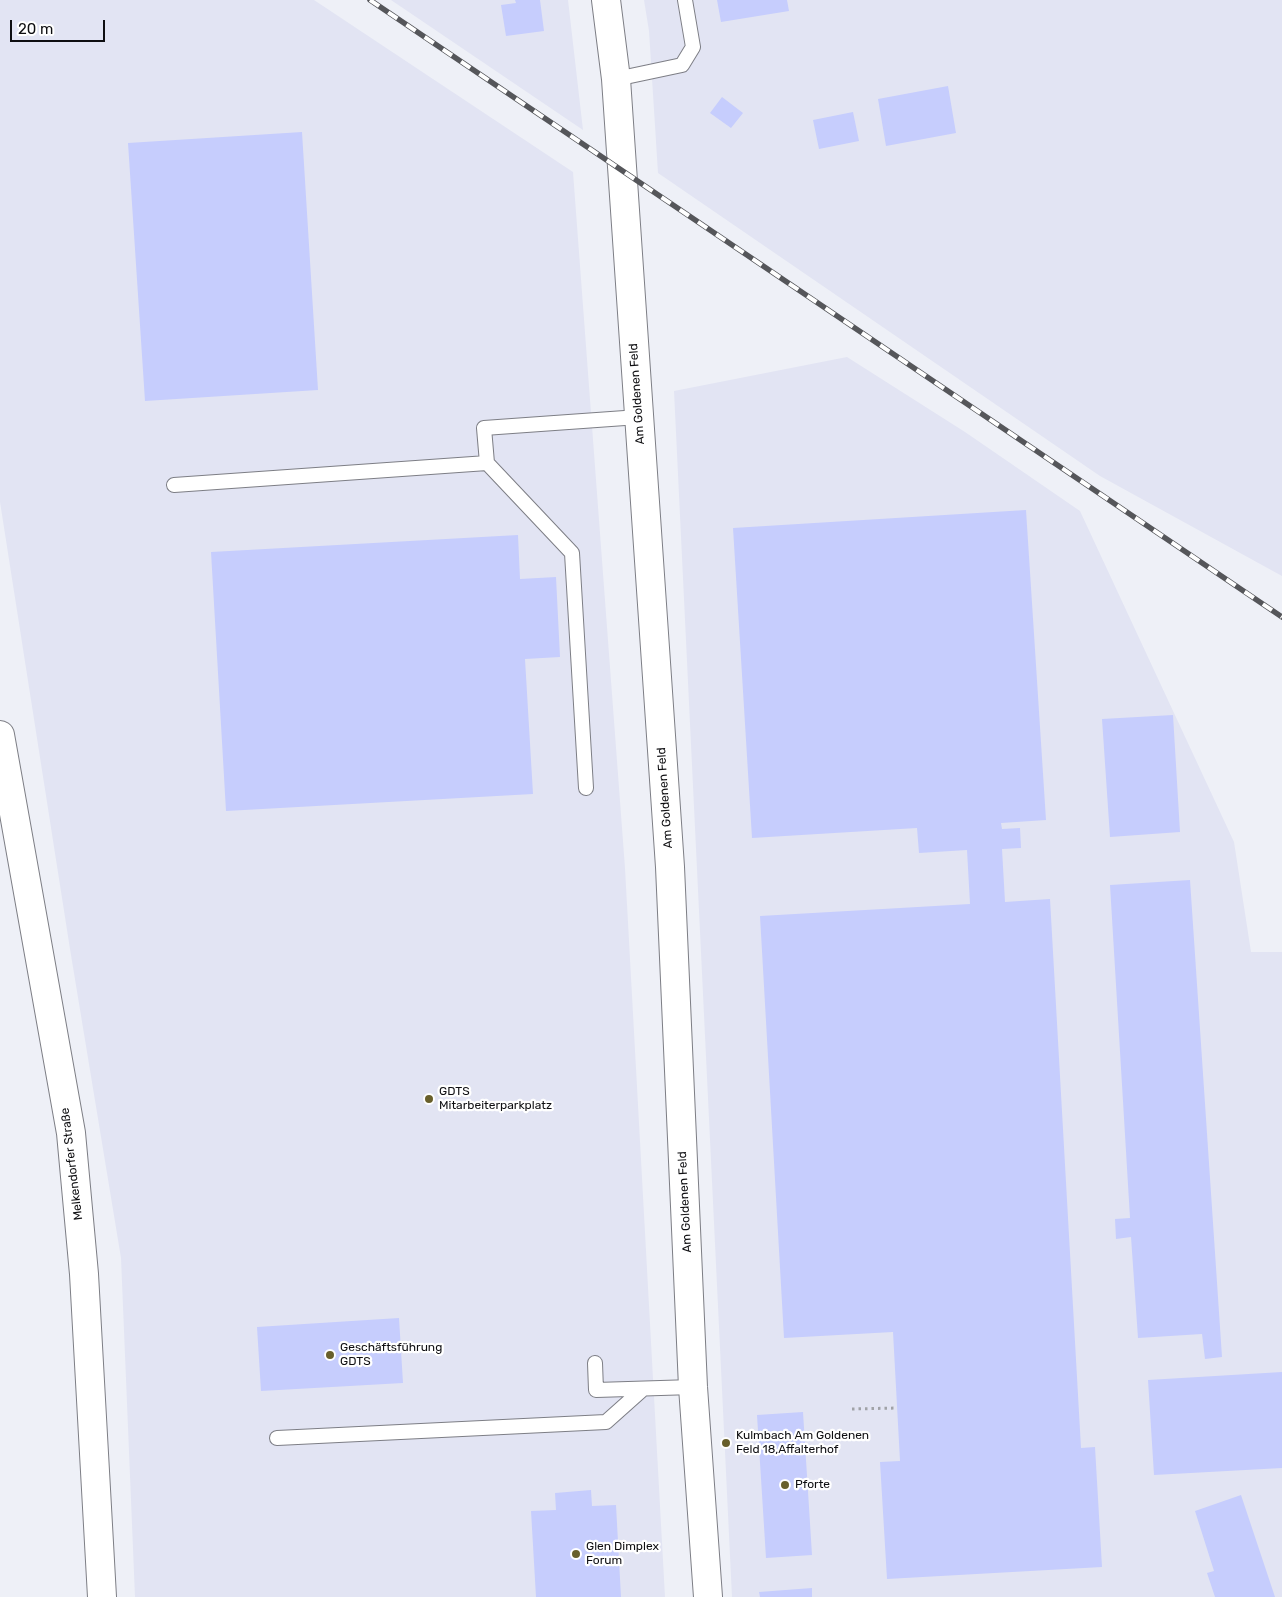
<!DOCTYPE html>
<meta charset="utf-8">
<style>
body{margin:0}
#map{position:relative;width:1282px;height:1597px;overflow:hidden;background:#eef0f7;font-family:Rubik,sans-serif}
canvas{display:block}
.scale{position:absolute;left:10px;top:20px;width:95px;height:22px;box-sizing:border-box;border:2px solid #0e0e11;border-top:0;padding-left:6px;font-size:15px;line-height:18px;white-space:nowrap;color:#0e0e11;-webkit-text-stroke:4px #fff;paint-order:stroke}
</style>
<div id="map">
<canvas width="1282" height="1597"></canvas>
<div class="scale">20 m</div>
</div>
<script>
const c = document.querySelector('canvas').getContext('2d');
c.lineJoin = 'round';
function paint(path, color) {
  c.fillStyle = color;
  c.fill(path, 'evenodd');
}
function trace(path, color, width, dash) {
  c.strokeStyle = color;
  c.lineWidth = width;
  c.lineCap = dash ? 'butt' : 'round';
  c.setLineDash(dash || []);
  c.stroke(path);
}
function label(font, color, halo, rows, align = 'center') {
  c.font = font + ' Rubik,sans-serif';
  c.lineWidth = 4.5;
  c.setLineDash([]);
  c.textBaseline = 'middle';
  c.strokeStyle = halo;
  c.fillStyle = color;
  for (const [text, x, y, turn = 0] of rows) {
    c.save();
    c.translate(x, y);
    c.rotate((+turn || 0) * Math.PI / 180);
    c.textAlign = isNaN(turn) ? turn : align;
    if (halo) c.strokeText(text, 0, 0);
    c.fillText(text, 0, 0);
    c.restore();
  }
}
paint(new Path2D(`
 M0 0H314L573 172 625 868 665 1597H135L121 1258 70 949 0 502Z
 M391 0H568L583 130Z
 M644 0H1282V576L1100 476 658 173 649 31Z
 M847 357 965 432 1080 511 1234 842 1251 952H1282V1597H732L674 391Z`), '#e2e4f3');
paint(new Path2D(`
 M515 0H540L544 31 506 36 501 5 516 3Z
 M717 0H787L789 11 721 22Z
 M948 86 956 133 886 146 878 99Z
 M722 97 743 113 731 128 710 113Z
 M853 112 859 141 819 149 813 120Z
 M302 132 318 390 145 401 128 143Z
 M1026 510 1046 820 1001 823 1002 829 1020 828 1021 848 1002 849 1005 902 1050 899 1081 1448 1095 1447 1102 1567 887 1579 880 1462 900 1461 893 1332 784 1338 760 916 970 904 967 850 919 853 917 828 752 838 733 528Z
 M518 535 520 579 556 577 560 657 525 659 533 794 226 811 211 552Z
 M1173 715 1180 832 1110 837 1102 719Z
 M1190 880 1222 1357 1205 1359 1202 1334 1138 1338 1131 1237 1116 1239 1115 1219 1130 1218 1110 885Z
 M399 1318 403 1383 261 1391 257 1327Z
 M1282 1372V1468L1154 1475 1148 1380Z
 M803 1412 812 1555 766 1558 757 1415Z
 M591 1490 592 1506 616 1505 621 1597H536L531 1511 556 1510 555 1493Z
 M1241 1495 1275 1597H1215L1207 1573 1214 1571 1195 1511Z
 M812 1588V1597H760L759 1592Z`), '#c6cdfd');
const lane = new Path2D(`
 M616 79 682 65 693 47 685 0
 M487 463 572 553 586 788
 M174 485 487 463 484 428 639 417
 M595 1363 596 1390 693 1387
 M277 1438 606 1422 643 1389`);
const street = new Path2D(`
 M606 0 616 79 670 867 693 1387 708 1597`);
const secondary = new Path2D(`
 M0 735 71 1133 84 1274 102 1597`);
trace(lane, '#7d7e85', 16);
trace(street, '#7d7e85', 30);
trace(secondary, '#7d7e85', 30);
trace(new Path2D(`
 M852 1409 897 1408`), '#a0a2a7', 3, [2.5, 4]);
trace(lane, '#fff', 14);
trace(street, '#fff', 28);
trace(secondary, '#fff', 28);
const rail = new Path2D(`
 M370 0 1282 617`);
trace(rail, '#55565a', 5.5);
trace(rail, '#fff', 4, [11]);
for (const [x, y, r, color] of [
 [429,1099,5,"#685f2b"],
 [330,1355,5,"#685f2b"],
 [726,1443,5,"#685f2b"],
 [785,1485,5,"#685f2b"],
 [576,1554,5,"#685f2b"]
]) {
  const dot = new Path2D();
  dot.arc(x, y, r, 0, 2 * Math.PI);
  c.fillStyle = color;
  c.fill(dot);
  trace(dot, '#fff', 2);
}
label('12px', '#0e0e11', '#fff', [
 ["Am Goldenen Feld",637,394,-94],
 ["Am Goldenen Feld",665,798,-94],
 ["Melkendorfer Straße",72,1164,-97],
 ["Am Goldenen Feld",685,1202,-93]
]);
label('12px', '#0e0e11', '#fff', [
 ["GDTS",439,1092],
 ["Mitarbeiterparkplatz",439,1106],
 ["Geschäftsführung",340,1348],
 ["GDTS",340,1362],
 ["Kulmbach Am Goldenen",736,1436],
 ["Feld 18,Affalterhof",736,1450],
 ["Pforte",795,1485],
 ["Glen Dimplex",586,1547],
 ["Forum",586,1561]
], 'left');
</script>
